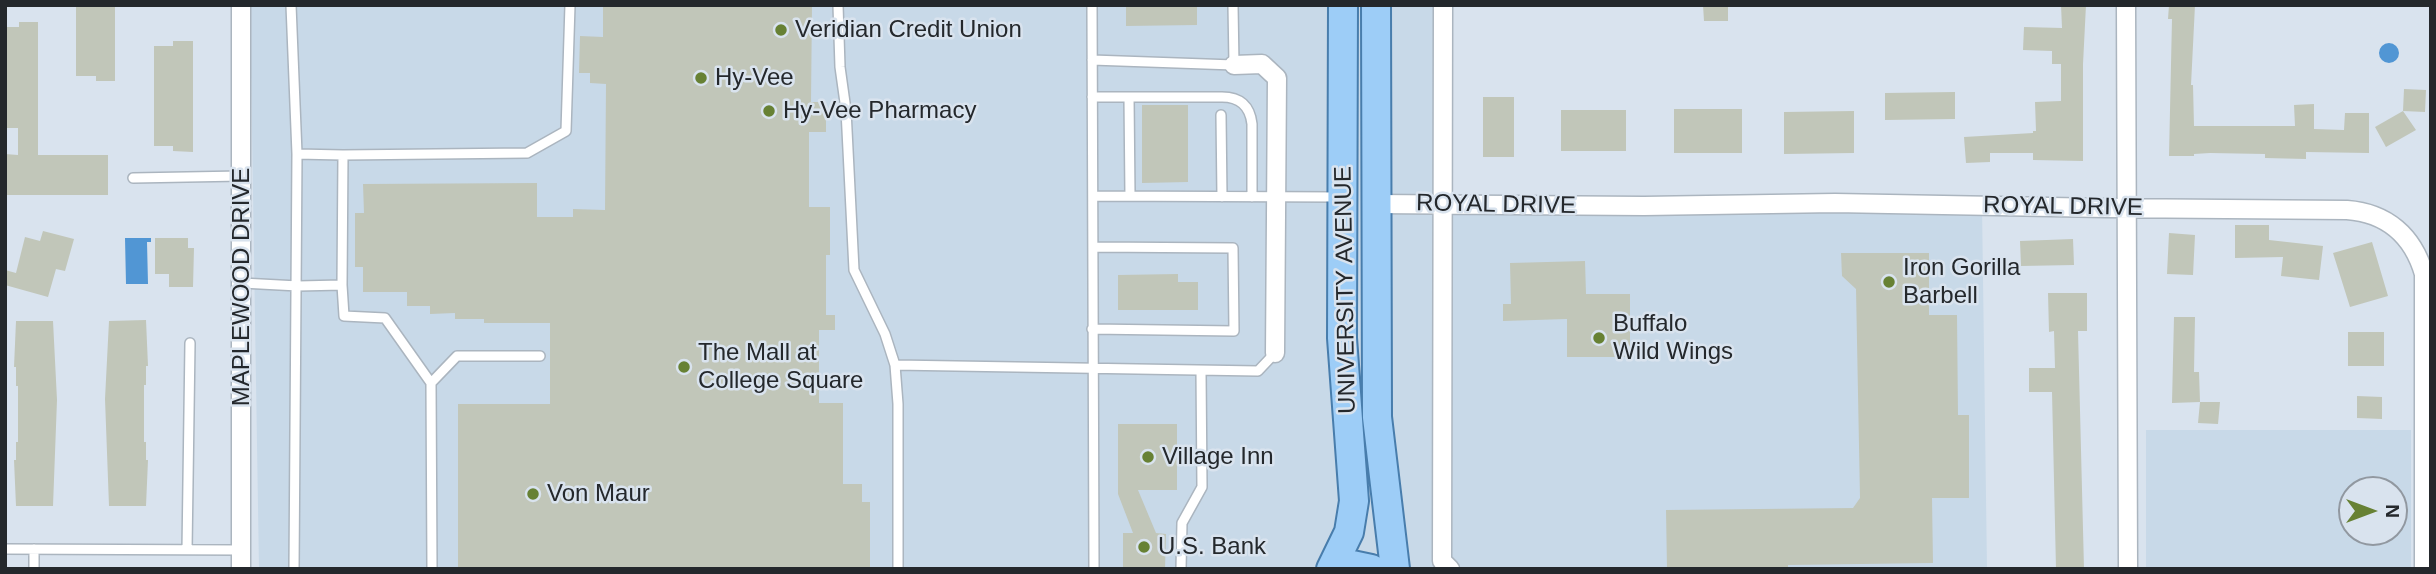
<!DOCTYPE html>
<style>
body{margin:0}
#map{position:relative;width:2436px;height:574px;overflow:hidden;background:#d9e3ee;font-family:Helvetica,sans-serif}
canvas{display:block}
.frame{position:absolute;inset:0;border:7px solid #24282c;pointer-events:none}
.north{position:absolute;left:2338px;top:476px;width:70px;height:70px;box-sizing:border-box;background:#d9e3ee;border:2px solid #9198a0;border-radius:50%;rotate:90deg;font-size:19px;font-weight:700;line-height:28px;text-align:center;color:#24282c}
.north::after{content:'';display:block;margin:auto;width:24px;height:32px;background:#678134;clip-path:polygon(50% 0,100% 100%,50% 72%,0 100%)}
</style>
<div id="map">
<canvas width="2436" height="574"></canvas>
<div class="frame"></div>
<div class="north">N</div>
</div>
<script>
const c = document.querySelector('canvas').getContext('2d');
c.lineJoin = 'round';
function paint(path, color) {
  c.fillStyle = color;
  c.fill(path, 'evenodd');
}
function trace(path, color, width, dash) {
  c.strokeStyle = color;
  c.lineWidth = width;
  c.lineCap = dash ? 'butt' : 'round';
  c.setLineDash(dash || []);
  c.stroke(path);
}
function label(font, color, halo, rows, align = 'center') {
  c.font = font + ' Helvetica,sans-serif';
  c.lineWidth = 5;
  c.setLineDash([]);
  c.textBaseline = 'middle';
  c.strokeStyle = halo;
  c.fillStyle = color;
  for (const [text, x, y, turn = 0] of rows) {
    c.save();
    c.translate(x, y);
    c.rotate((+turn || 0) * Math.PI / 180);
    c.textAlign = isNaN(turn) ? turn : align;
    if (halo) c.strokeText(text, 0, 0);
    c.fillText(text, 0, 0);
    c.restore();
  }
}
paint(new Path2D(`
 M250 5H1443L1445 205 1982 206 1987 569H259Z
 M2146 430H2411V569H2146ZM2352 490H2394V532H2352Z`), '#c8d9e8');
paint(new Path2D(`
 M2379 53a10 10 0 1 1 20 0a10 10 0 1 1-20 0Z
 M125 238H151V242H147L148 284H126Z`), '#5196d4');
paint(new Path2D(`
 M76 5H115V81H96V76H76Z
 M603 5H812L811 102H826V132H809V207H830V255H826V315H835V330H819V403H843V484H862V502H870V569H458V404H550V323H484V319H455V313L430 314V306H407V292H363V267H355V213H364L363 184 537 183V217H573V209L605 210 606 84 590 83V73H579L580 36 603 37Z
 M1126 5H1197V25L1126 26Z
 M1703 5H1728V21H1704Z
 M2061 5H2086L2083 64V161L2033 160V153H1990V162L1966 163 1964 137 2033 133V131H2036L2035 102 2061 101V64H2052V51L2023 50 2024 27 2062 28Z
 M2169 5H2195L2191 85H2193L2194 126H2295L2294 105 2314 104V129L2344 130 2345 113H2369V153L2306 152V159L2265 158V154L2210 153 2194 154V156H2169L2172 19H2168Z
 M19 22H38V155H108V195H5V154L18 155V128H5V27H19Z
 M173 41H193V152L173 151V146H154V46H173Z
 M2404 89 2426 90 2425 112 2403 111Z
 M1955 92V119L1885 120V93Z
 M1483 97H1514V157H1483Z
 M1142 105H1188V182L1142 183Z
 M1674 109H1742V153H1674Z
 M1561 110H1626V151H1561Z
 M1854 111V153L1784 154V112Z
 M2403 111 2416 130 2386 147 2375 127Z
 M2235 225H2269V240L2323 246 2319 280 2281 276 2283 257 2235 258Z
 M43 231 74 239 65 271 56 269 48 297 5 285V270L16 273 25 237 40 241Z
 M2169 233 2195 235 2193 275 2167 274Z
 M155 238H188V248H194L193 287H169V274H155Z
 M2073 239 2074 265 2021 266 2020 241Z
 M2372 242 2388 296 2350 307 2333 253Z
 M1841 253H1929V315H1957L1958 415H1969V498H1932L1933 563 1788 565V569H1667L1666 510 1853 508 1860 498 1856 289 1842 276Z
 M1585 261 1586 294H1630V357H1567V319L1503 321V304H1511L1510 263Z
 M1178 274V282H1198V310H1118V275Z
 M2048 293H2087V331H2078L2084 569H2056L2052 392H2029V368H2055L2054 331 2049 332Z
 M2174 317H2195L2194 372H2199L2200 402 2172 403Z
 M146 320 148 366H146V385H144V442H146V460H148L146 506H109L105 399 109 321Z
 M16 321H53L57 400 53 506H16L14 460H16V442H18V386H16V367H14Z
 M2348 332H2384V366H2348Z
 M2357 396 2382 397V419L2357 418Z
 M2200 402H2220L2218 424 2198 423Z
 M1118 424H1177V490H1138L1156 533 1166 534 1165 569H1123V533H1133L1118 494Z`), '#c1c6b9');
const service = new Path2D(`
 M291 5 297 154 294 569
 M838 5 840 67 846 110 854 270 885 334 895 365 898 404V569
 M1092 5 1094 569
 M1092 60 1234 65 1233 5
 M1092 97H1222C1240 97 1250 106 1252 124V197
 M1129 97 1130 196
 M1221 115 1222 197
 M297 154 343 155
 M133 178 241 176
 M1093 196 1339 197
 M242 283 298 286 342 285 343 155 527 153 566 131 570 5
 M342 285 344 316 385 318 431 383 432 569
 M1092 329 1234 331 1233 248 1093 247
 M895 365 1258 371 1275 353
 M431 383 457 356H540
 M5 549 241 550
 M34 549V569
 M187 550 190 343
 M1181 569 1182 523 1202 487 1201 371`);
const minor = new Path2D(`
 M1443 5 1442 561 1450 569
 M2126 5 2128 569
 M1234 65 1262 64 1277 78 1275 353
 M1375 204 1644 206 1835 203 2105 208 2347 210C2387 213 2413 236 2424 274V569
 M241 569V5`);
const primary = new Path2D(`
 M1376 5 1377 417 1395 569
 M1331 569 1349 532 1354 501 1342 338 1343 5
 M1332 569 1352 565 1371 569`);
trace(service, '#abb5bf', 12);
trace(minor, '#abb5bf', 21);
trace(primary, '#487dac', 32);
trace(service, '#fff', 9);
trace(minor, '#fff', 18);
trace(primary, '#9dcdf7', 28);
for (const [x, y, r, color] of [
 [781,30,7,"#678134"],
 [701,78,7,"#678134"],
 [769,111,7,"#678134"],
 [1889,282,7,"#678134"],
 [1599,338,7,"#678134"],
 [684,367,7,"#678134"],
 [1148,457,7,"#678134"],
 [533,494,7,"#678134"],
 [1144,547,7,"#678134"]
]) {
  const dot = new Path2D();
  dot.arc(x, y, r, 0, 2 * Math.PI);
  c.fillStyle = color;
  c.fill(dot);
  trace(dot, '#d9e3ee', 2.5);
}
label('24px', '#24282c', '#d9e3ee', [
 ["Veridian Credit Union",795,30],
 ["Hy-Vee",715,78],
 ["Hy-Vee Pharmacy",783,111],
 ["Iron Gorilla",1903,268],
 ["Barbell",1903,296],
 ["Buffalo",1613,324],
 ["Wild Wings",1613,352],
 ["The Mall at",698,353],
 ["College Square",698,381],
 ["Village Inn",1162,457],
 ["Von Maur",547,494],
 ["U.S. Bank",1158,547]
], 'left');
label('24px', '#24282c', '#d9e3ee', [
 ["ROYAL DRIVE",1496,205,1],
 ["ROYAL DRIVE",2063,207,1],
 ["MAPLEWOOD DRIVE",242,287,-90],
 ["UNIVERSITY AVENUE",1346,290,-91]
]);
</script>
